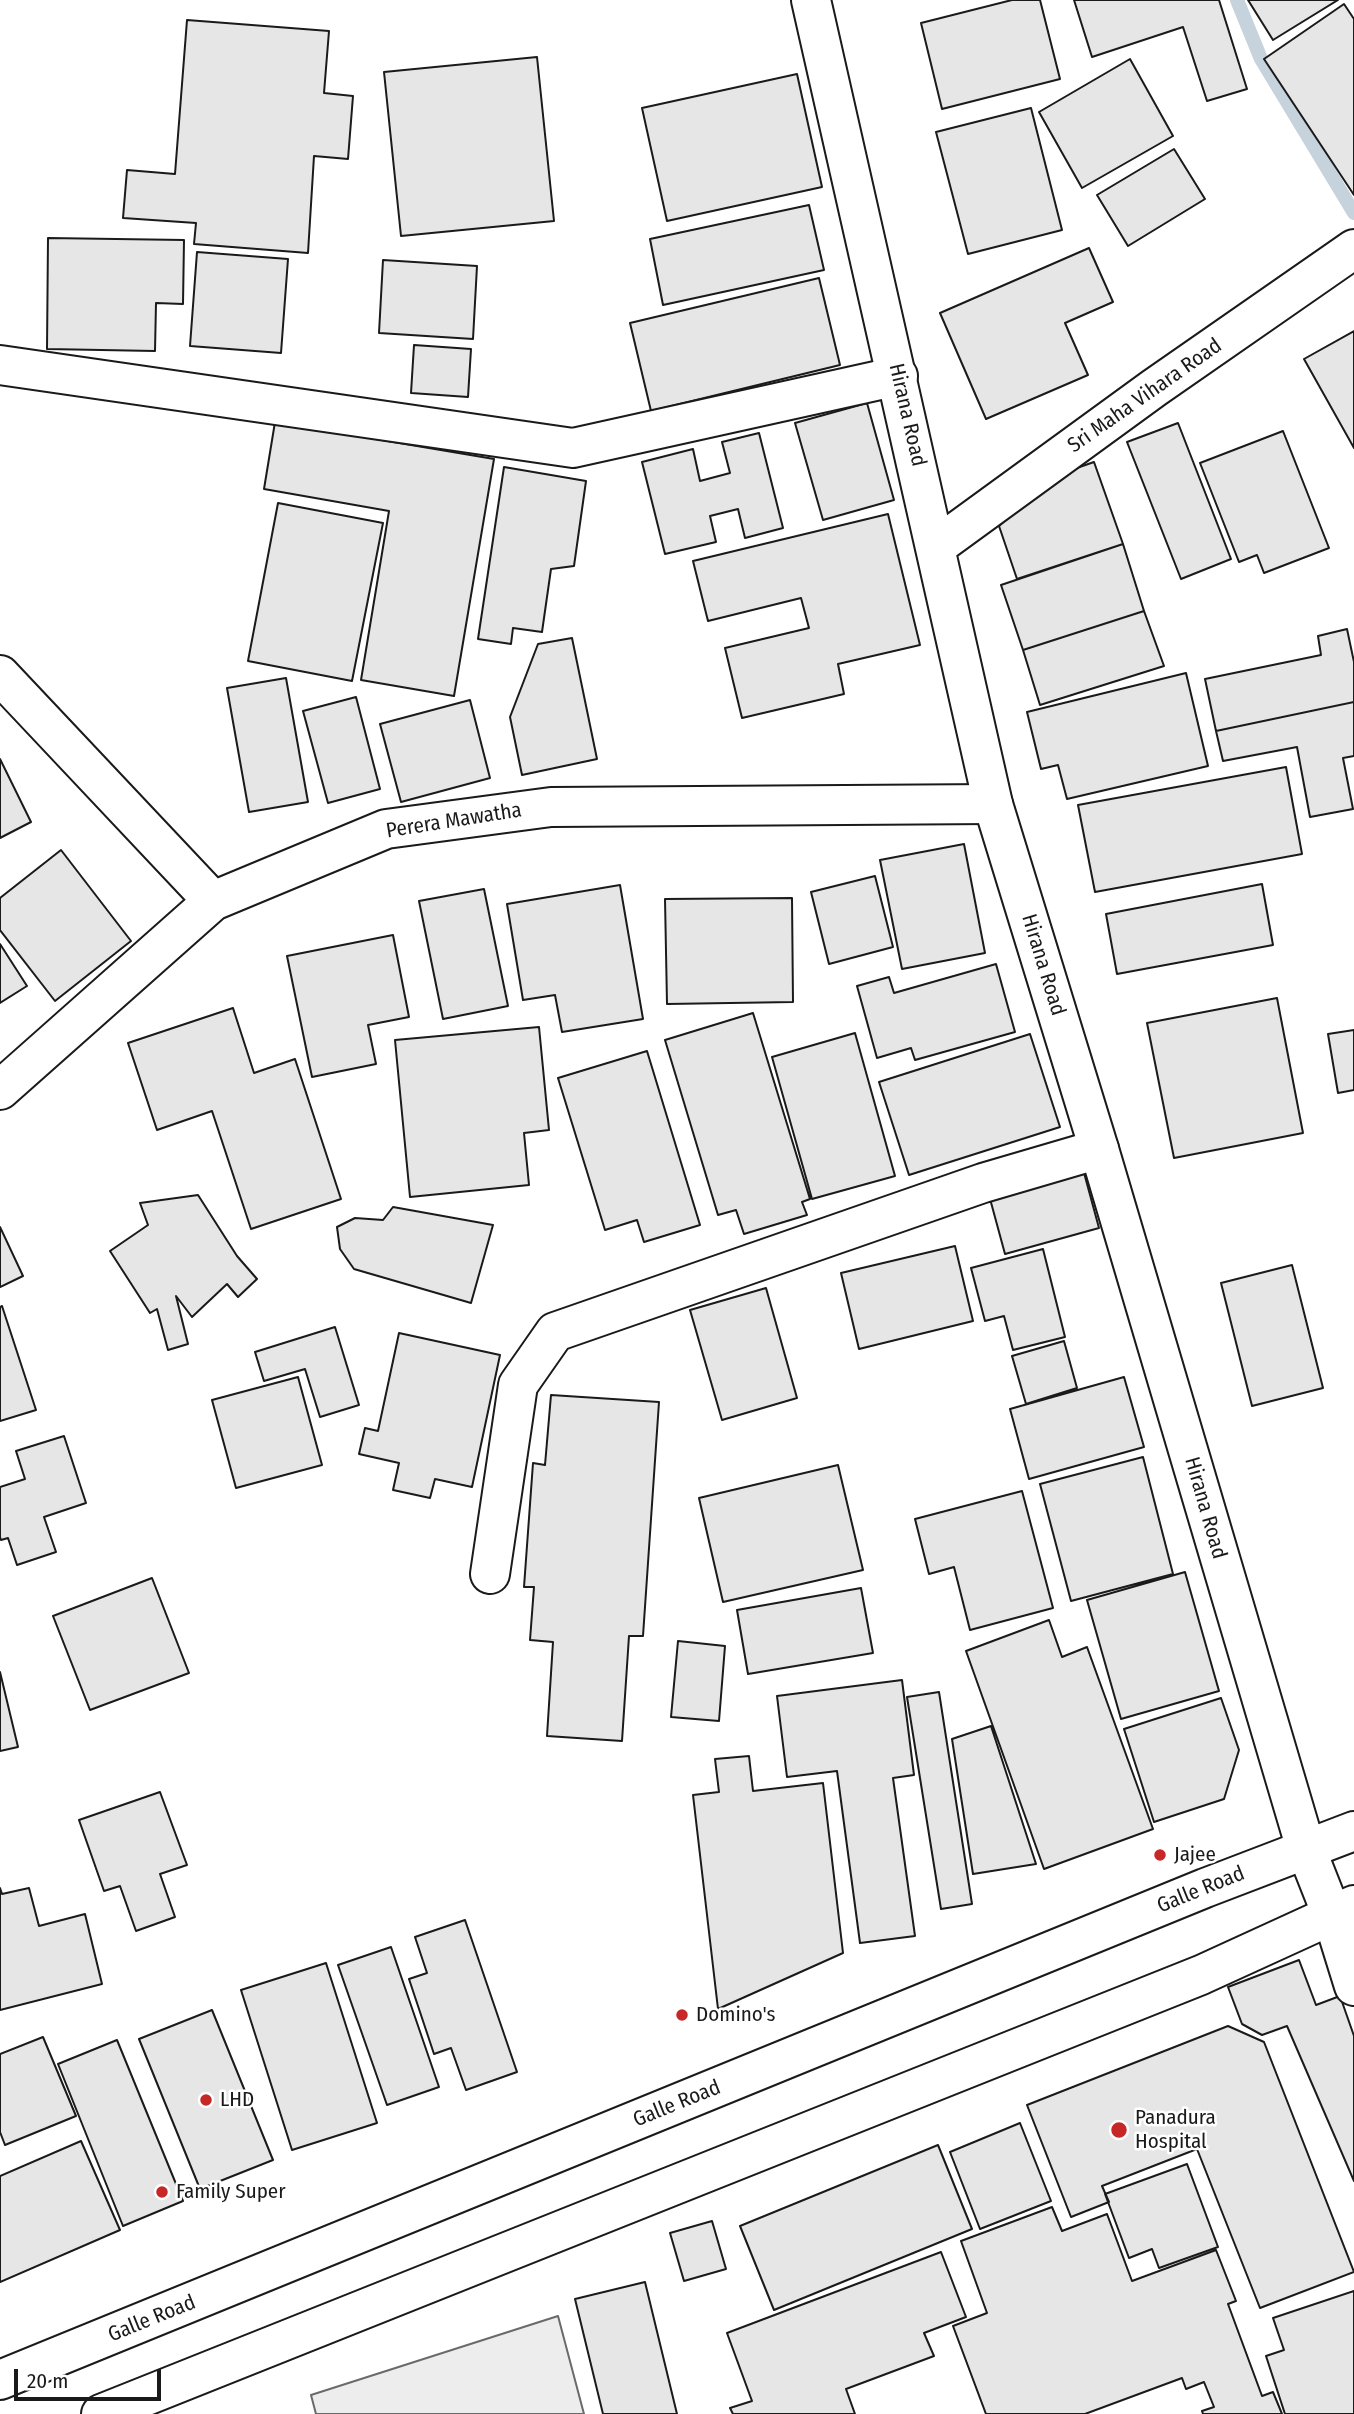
<!DOCTYPE html>
<style>
body{margin:0}
#map{position:relative;width:1354px;height:2414px;overflow:hidden;background:#fff;font-family:"Fira Sans Condensed",sans-serif}
canvas{display:block}
.scale{position:absolute;left:14px;top:2369px;width:147px;height:32px;box-sizing:border-box;border:4px solid #1a1a1a;border-top:0;padding-left:9px;font-size:21px;line-height:24px;white-space:nowrap;color:#1a1a1a;-webkit-text-stroke:5px #fff;paint-order:stroke}
</style>
<div id="map">
<canvas width="1354" height="2414"></canvas>
<div class="scale">20 m</div>
</div>
<script>
const c = document.querySelector('canvas').getContext('2d');
c.lineJoin = 'round';
function paint(path, color) {
  c.fillStyle = color;
  c.fill(path, 'evenodd');
}
function trace(path, color, width, dash) {
  c.strokeStyle = color;
  c.lineWidth = width;
  c.lineCap = dash ? 'butt' : 'round';
  c.setLineDash(dash || []);
  c.stroke(path);
}
function label(font, color, halo, rows, align = 'center') {
  c.font = font + ' "Fira Sans Condensed",sans-serif';
  c.lineWidth = 5;
  c.setLineDash([]);
  c.textBaseline = 'middle';
  c.strokeStyle = halo;
  c.fillStyle = color;
  for (const [text, x, y, turn = 0] of rows) {
    c.save();
    c.translate(x, y);
    c.rotate((+turn || 0) * Math.PI / 180);
    c.textAlign = isNaN(turn) ? turn : align;
    if (halo) c.strokeText(text, 0, 0);
    c.fillText(text, 0, 0);
    c.restore();
  }
}
const parking = new Path2D(`
 M558 2316 584 2414H316L311 2395Z`);
paint(parking, '#ededed');
trace(parking, '#6a6a6a', 2);
trace(new Path2D(`
 M1237 0 1261 59 1354 213`), '#c6d2dc', 14);
const building = new Path2D(`
 M1012 0H1040L1060 79 942 109 921 23Z
 M1074 0H1219L1247 89 1207 101 1183 27 1092 57Z
 M1248 0H1338L1273 40Z
 M1344 4 1354 19V195L1264 59Z
 M187 20 329 31 324 93 353 96 348 159 314 156 308 253 194 244 196 223 123 218 127 170 175 174Z
 M537 57 554 221 401 236 384 72Z
 M1130 59 1173 136 1082 188 1039 112Z
 M797 74 822 187 667 221 642 108Z
 M1031 108 1062 230 968 254 936 132Z
 M1174 149 1205 199 1128 246 1097 195Z
 M809 205 824 270 663 305 650 239Z
 M48 238 184 240 183 304 156 303 155 351 47 349Z
 M1089 248 1113 302 1065 323 1088 375 986 419 940 313Z
 M197 252 288 259 281 353 190 346Z
 M383 260 477 266 473 339 379 333Z
 M819 278 840 365 651 411 630 323Z
 M1354 331V448L1304 359Z
 M414 345 471 349 468 397 411 393Z
 M867 403 894 500 823 520 795 423Z
 M275 422 494 459 454 696 361 680 389 511 264 489Z
 M1178 423 1231 559 1181 579 1127 442Z
 M1283 431 1329 548 1264 573 1257 555 1239 562 1200 463Z
 M759 433 783 528 745 538 738 509 710 516 716 542 665 554 642 462 693 449 700 481 730 473 722 442Z
 M1094 462 1123 544 1017 579 999 526 1051 477Z
 M504 467 586 481 574 566 551 569 542 632 513 628 511 644 478 639Z
 M278 503 383 523 352 681 248 661Z
 M888 514 920 645 838 664 844 694 742 718 725 648 809 628 801 598 708 621 693 561Z
 M1123 544 1144 611 1023 650 1001 585Z
 M1144 611 1164 666 1040 705 1023 650Z
 M1347 629 1354 662V702L1216 731 1205 679 1321 655 1318 636Z
 M572 638 597 759 522 775 510 717 538 644Z
 M1186 673 1208 766 1067 799 1058 765 1041 769 1027 712Z
 M286 678 308 802 249 812 227 688Z
 M356 697 380 789 328 803 303 711Z
 M470 700 490 778 401 802 380 724Z
 M1354 702V756L1343 758 1353 809 1310 817 1297 747 1223 761 1216 731Z
 M0 759 31 822 0 838Z
 M1286 767 1302 854 1095 892 1078 805Z
 M964 844 985 953 902 969 880 860Z
 M61 850 131 941 55 1001 0 930V898Z
 M875 876 893 947 829 964 811 892Z
 M1262 884 1273 945 1117 974 1106 914Z
 M620 885 643 1019 562 1032 555 995 523 1000 507 904Z
 M484 889 508 1006 443 1019 419 901Z
 M792 898 793 1002 667 1004 665 899Z
 M393 935 409 1017 368 1025 376 1064 312 1077 287 956Z
 M0 944 27 986 0 1003Z
 M996 964 1015 1032 915 1060 911 1048 877 1058 857 986 889 977 894 993Z
 M1277 998 1303 1133 1174 1158 1147 1023Z
 M233 1008 254 1073 295 1059 341 1199 251 1229 212 1111 157 1130 128 1043Z
 M753 1013 810 1199 802 1202 807 1215 744 1234 736 1210 718 1215 665 1040Z
 M539 1027 549 1130 524 1133 529 1185 410 1197 395 1040Z
 M1354 1030V1090L1338 1093 1328 1034Z
 M855 1033 895 1176 812 1199 772 1057Z
 M1030 1034 1060 1127 909 1175 879 1082Z
 M647 1051 700 1225 644 1242 637 1220 605 1230 558 1078Z
 M1080 1158 1099 1228 1005 1254 986 1184Z
 M198 1195 237 1256 257 1279 238 1297 227 1284 192 1317 176 1296 188 1344 168 1350 157 1309 150 1313 110 1251 148 1225 140 1203Z
 M393 1207 493 1225 471 1303 354 1269 340 1249 337 1227 355 1218 383 1220Z
 M0 1227 23 1276 0 1287Z
 M955 1246 973 1321 859 1349 841 1273Z
 M1043 1249 1065 1337 1013 1350 1004 1316 985 1321 971 1268Z
 M1292 1265 1323 1388 1252 1406 1221 1283Z
 M766 1288 797 1398 722 1420 690 1310Z
 M2 1306 36 1410 0 1421V1307Z
 M335 1327 359 1405 320 1417 305 1369 264 1381 255 1352Z
 M399 1333 500 1355 472 1487 435 1479 430 1498 393 1490 399 1463 359 1454 365 1428 378 1431Z
 M1064 1341 1077 1388 1026 1404 1012 1356Z
 M298 1377 322 1465 236 1488 212 1400Z
 M1124 1377 1144 1447 1029 1479 1010 1409Z
 M551 1395 659 1402 643 1636H629L622 1741 547 1736 553 1642 530 1640 534 1587H524L533 1463 545 1465Z
 M64 1436 86 1503 44 1517 56 1552 17 1565 8 1538 1 1540 0 1537V1487L25 1479 16 1451Z
 M1143 1457 1173 1574 1071 1601 1040 1484Z
 M838 1465 863 1570 723 1602 699 1498Z
 M1022 1491 1053 1608 970 1630 954 1567 929 1574 915 1519Z
 M1185 1572 1219 1691 1121 1719 1087 1600Z
 M152 1578 189 1673 90 1710 53 1616Z
 M861 1588 873 1653 748 1674 737 1610Z
 M1049 1620 1062 1657 1087 1647 1153 1829 1044 1869 966 1651Z
 M678 1641 725 1646 719 1721 671 1717Z
 M0 1672 18 1747 0 1751Z
 M902 1680 914 1775 893 1778 915 1936 860 1943 837 1771 787 1777 777 1696Z
 M939 1692 972 1904 941 1909 907 1697Z
 M1221 1698 1239 1750 1224 1799 1154 1822 1124 1729Z
 M991 1726 1036 1864 973 1874 952 1739Z
 M749 1756 753 1791 823 1783 843 1953 718 2009 693 1795 719 1792 715 1759Z
 M160 1792 187 1865 160 1874 175 1917 136 1931 120 1886 104 1891 79 1820Z
 M0 1888 2 1894 29 1888 39 1926 85 1914 102 1984 0 2010Z
 M465 1920 517 2072 466 2090 451 2048 434 2054 409 1979 427 1973 415 1937Z
 M391 1947 439 2087 387 2105 338 1965Z
 M1299 1960 1316 2005 1340 1996 1354 2036V2181L1287 2026 1262 2035 1242 2024 1228 1987Z
 M326 1963 377 2123 292 2150 241 1990Z
 M212 2010 273 2160 200 2189 139 2039Z
 M1228 2026 1264 2042 1354 2272 1260 2308 1197 2149 1102 2186 1109 2202 1071 2217 1027 2105Z
 M43 2037 76 2116 5 2145 0 2132V2054Z
 M117 2040 183 2201 123 2226 58 2064Z
 M1020 2123 1051 2201 980 2229 950 2152Z
 M81 2141 120 2230 0 2282V2176Z
 M938 2145 972 2229 774 2310 740 2226Z
 M1187 2164 1218 2247 1159 2268 1152 2249 1129 2258 1105 2194Z
 M1052 2207 1062 2231 1107 2214 1132 2281 1216 2250 1236 2301 1228 2304 1262 2396 1273 2392 1282 2414H1203L1202 2411 1214 2407 1204 2382 1186 2389 1182 2378 1085 2414H986L953 2326 987 2313 961 2241Z
 M712 2221 726 2269 684 2281 670 2233Z
 M941 2252 966 2317 924 2333 934 2356 846 2389 855 2414H733L730 2408 752 2401 727 2333Z
 M645 2282 677 2414H603L575 2299Z
 M1354 2291V2414H1285L1266 2356 1284 2350 1273 2318Z`);
paint(building, '#e6e6e6');
trace(building, '#1a1a1a', 2);
const street = new Path2D(`
 M0 365 573 448 898 376
 M0 675 213 901
 M0 1090 213 901 386 829 551 807 993 804
 M490 1574 518 1385 555 1332 983 1183 1099 1149`);
const secondary = new Path2D(`
 M811 0 993 804 1099 1149 1306 1849 1332 1915 1354 1986
 M937 546 1154 388 1354 249`);
const highway = new Path2D(`
 M0 2380 1205 1888 1354 1831
 M101 2414 1201 1975 1354 1905`);
trace(street, '#1a1a1a', 42);
trace(secondary, '#1a1a1a', 42);
trace(highway, '#1a1a1a', 42);
trace(street, '#fff', 38);
trace(secondary, '#fff', 38);
trace(highway, '#fff', 38);
for (const [x, y, r, color] of [
 [1160,1855,7,"#c62828"],
 [682,2015,7,"#c62828"],
 [206,2100,7,"#c62828"],
 [1119,2130,9,"#c62828"],
 [162,2192,7,"#c62828"]
]) {
  const dot = new Path2D();
  dot.arc(x, y, r, 0, 2 * Math.PI);
  c.fillStyle = color;
  c.fill(dot);
  trace(dot, '#fff', 2.5);
}
label('21px', '#1a1a1a', '#fff', [
 ["Sri Maha Vihara Road",1145,396,-35],
 ["Hirana Road",907,415,77],
 ["Perera Mawatha",454,821,-9],
 ["Hirana Road",1043,965,73],
 ["Hirana Road",1205,1508,74],
 ["Galle Road",1201,1890,-22],
 ["Galle Road",677,2104,-22],
 ["Galle Road",152,2319,-22]
]);
label('21px', '#1a1a1a', '#fff', [
 ["Jajee",1174,1855],
 ["Domino's",696,2015],
 ["LHD",220,2100],
 ["Panadura",1135,2118],
 ["Hospital",1135,2142],
 ["Family Super",176,2192]
], 'left');
</script>
